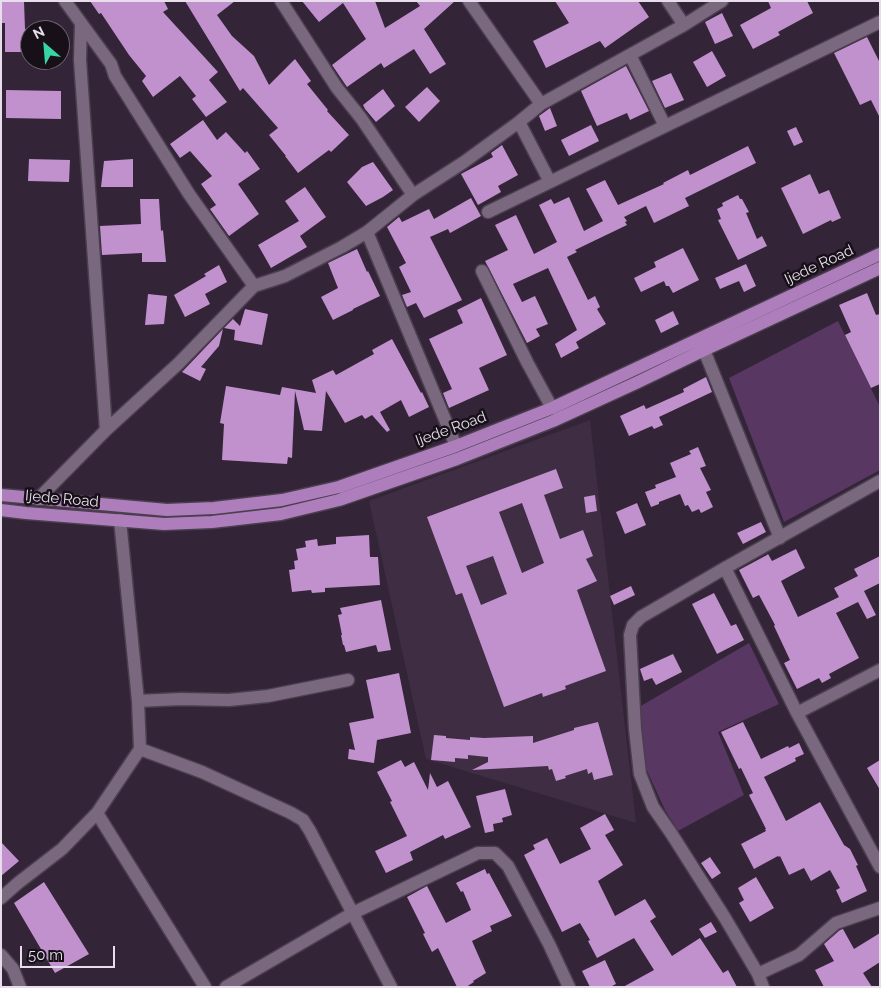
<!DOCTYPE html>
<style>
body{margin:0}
#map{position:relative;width:881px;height:988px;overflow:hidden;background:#332437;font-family:Raleway,sans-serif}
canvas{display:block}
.frame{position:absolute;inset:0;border:2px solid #e8deeb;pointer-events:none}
.north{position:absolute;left:20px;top:20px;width:50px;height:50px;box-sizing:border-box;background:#171019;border:1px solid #6b626d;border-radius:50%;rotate:333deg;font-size:14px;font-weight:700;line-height:20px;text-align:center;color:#e8deeb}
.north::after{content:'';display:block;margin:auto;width:18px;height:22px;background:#37d4a6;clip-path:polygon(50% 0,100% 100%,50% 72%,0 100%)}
.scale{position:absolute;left:20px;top:946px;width:95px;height:22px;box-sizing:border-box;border:2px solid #e8deeb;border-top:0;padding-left:6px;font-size:15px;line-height:18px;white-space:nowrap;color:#e8deeb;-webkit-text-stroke:4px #171019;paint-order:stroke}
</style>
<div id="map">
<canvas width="881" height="988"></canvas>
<div class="frame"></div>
<div class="north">N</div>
<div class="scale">50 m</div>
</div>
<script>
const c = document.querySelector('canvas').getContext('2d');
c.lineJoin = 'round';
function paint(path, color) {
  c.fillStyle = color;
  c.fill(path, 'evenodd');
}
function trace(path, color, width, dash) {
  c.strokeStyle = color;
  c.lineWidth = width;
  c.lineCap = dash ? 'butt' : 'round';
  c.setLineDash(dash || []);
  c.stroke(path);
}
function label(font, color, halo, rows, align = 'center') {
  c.font = font + ' Raleway,sans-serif';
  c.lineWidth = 5;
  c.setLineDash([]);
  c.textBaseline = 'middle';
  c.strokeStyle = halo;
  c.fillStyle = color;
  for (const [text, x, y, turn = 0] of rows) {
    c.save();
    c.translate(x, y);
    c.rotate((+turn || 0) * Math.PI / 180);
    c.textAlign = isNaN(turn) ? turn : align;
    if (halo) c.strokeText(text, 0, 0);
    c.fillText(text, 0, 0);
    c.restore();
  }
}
paint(new Path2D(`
 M590 420 636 823 426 759 369 501Z`), '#3f2d44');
paint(new Path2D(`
 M838 321 880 407V470L784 522 729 378Z
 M749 643 779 704 718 732 744 795 678 831 665 810 644 764 639 707Z`), '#583762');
paint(new Path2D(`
 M1 1H24L25 29H30V52H5V23H2Z
 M90 1H164L168 9 163 12 218 72 209 80 227 102 206 117 192 99 196 96 180 76 153 97 142 81 146 76 129 55 101 13 99 14Z
 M185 1H235L217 15 232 36 254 56 269 85 295 59 311 81 307 84 328 110 327 111 349 135 331 152 329 150 298 173 285 156H286L269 135 278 128 243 88 240 91Z
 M302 1H375L385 28 420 6 416 1H455L424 29 446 64 430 74 414 49 384 68 381 63 347 87 332 65 366 39 343 3 319 22Z
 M555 1H638L649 17 605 48 600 41 546 68 533 41 569 23Z
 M768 1H807L813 13 778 32 780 35 753 49 740 25 771 8Z
 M722 13 733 36 715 44 705 22Z
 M867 37 880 63V118L871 100 860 105 834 53Z
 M712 51 726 76 707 87 693 62Z
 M626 66 649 111 630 120 627 113 597 126 581 91Z
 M671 73 684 100 665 108 652 81Z
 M427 87 440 101 419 122 405 107Z
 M383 89 395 106 376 122 365 109 363 105Z
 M6 90 61 91V119L6 118Z
 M550 108 557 126 545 131 539 116Z
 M203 120 217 140 226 132 245 153 247 151 260 169 238 184 259 214 229 236 210 209 216 205 201 184 212 176 190 151 180 158 170 144Z
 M591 125 599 141 569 156 561 140Z
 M796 127 803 142 794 146 787 131Z
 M502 145 518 175 498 186 501 192 478 205 461 174 493 157 491 153Z
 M748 146 756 163 685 198 689 206 654 223 646 206 624 217 627 221 625 222 627 225 575 250 577 252 567 257 588 300 595 296 600 307 597 309 606 324 576 342 579 348 561 358 555 344 577 330 548 268 513 284 522 302 535 296 548 324 536 329 540 336 527 343 485 261 508 250 495 225 516 215 534 254 557 242 539 205 551 199 554 204 569 197 584 231 603 221 586 189 605 180 618 205 664 184 663 183 688 170 690 175Z
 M29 159 70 160 69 182 28 181Z
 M133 159V187H101L104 161Z
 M373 162 393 190 383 197 366 206 347 182 362 167Z
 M810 174 819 194 829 190 841 218 832 222 831 220 803 234 781 188Z
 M305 187 326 217 300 236 307 247 271 268 258 245 299 221 285 201Z
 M738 195 740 199H742L749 212 746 213 757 239 762 236 767 246 738 260 718 220 721 219 717 209 723 206 722 203Z
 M471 198 481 216 450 233 448 229 430 237 462 300 424 318 416 303 407 307 402 295 411 292 399 267 406 263 387 227 399 217 402 222 429 209 434 219Z
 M140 199H159L161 231 163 230 166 262H142V253L102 255 100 226 141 224Z
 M683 248 699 280 673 293 669 286H666L664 281 641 292 634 278 656 267 654 262Z
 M357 249 367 272 368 271 380 296 353 309V310L333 320 321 297 338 288 328 263Z
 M746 264 756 286 744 292 739 281 720 289 715 278Z
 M219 265 227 282 205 294 210 304 185 317 174 295 206 276 204 274Z
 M867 293 876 315 880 314V384L871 388 845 335 851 332 839 305Z
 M148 294 167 296 164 324 145 325Z
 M481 298 507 355 479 368 489 390 449 408 443 393 452 389 429 339 463 323 457 310Z
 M245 309 268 314 262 345 234 340 235 330 224 328 233 319 240 326Z
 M673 311 679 324 661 333 655 320Z
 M223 329 219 346 201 367 206 369 200 381 182 372Z
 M392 339 421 393 422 392 429 407 409 417 401 400 380 412 390 430 387 432 372 415 365 419 362 415 345 423 326 391 322 431 304 430 295 391 292 458 288 457 287 464 222 460 224 424 220 423 226 386 280 395 282 387 316 393 312 380 333 370 336 375 374 354 372 350Z
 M706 377 712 392 659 417 663 425 654 429 652 426 629 436 620 416 644 405 646 409 684 392 683 389Z
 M698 447 706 466 700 468 711 490 706 492 713 507 701 513 699 509 692 512 688 505 685 506 680 494 659 502V504L651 507 645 492 656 488 655 485 676 477 670 463 691 454 689 451Z
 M556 469 563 488 544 495 560 539 583 530 593 556 586 559 597 581 577 590 606 671 565 686 566 689 543 697 542 693 504 707 462 593 456 595 427 517ZM522 503 544 563 522 573 499 512ZM493 556 507 594 481 605 466 566Z
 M595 495 597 511 586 513 584 497Z
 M637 503 646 525 625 534 616 512Z
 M761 522 766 532 743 544 737 533Z
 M369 535 370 557H378L380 585 325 588V592L312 593 311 590 292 592 289 570 295 569 294 561 298 560 296 549 306 547 305 541 317 539 318 546 336 544V537Z
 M796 549 805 568 781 581 798 617 839 597 834 588 858 576 854 569 880 556V583L864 591 876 615 867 619 858 602 836 613 859 658 829 674 831 678 822 683 819 678 797 689 784 663 790 660 774 626 775 625 759 595 753 598 739 570 767 555 768 554 772 561Z
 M631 586 635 595 614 605 610 596Z
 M714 593 731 626 736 624 744 640 717 654 692 604Z
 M381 600 391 650 378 652 376 645 346 652 344 645H343L341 635H342L338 615 342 614 340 608Z
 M673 654 682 672 656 685 652 678 644 681 640 669Z
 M399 673 411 733 377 740 374 763 348 759 349 749 355 750 349 723 374 718 366 680Z
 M598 722 613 775 594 780 592 772 588 774 587 769 565 776 566 778 556 781 552 769 549 770 548 766 472 770 488 762V757L468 755V759L455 758V762L431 760 434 735 446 736V738L470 740V737L484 738 533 736V743L574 730V728Z
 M743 722 761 759 788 746 789 748 799 743 804 754 795 758 796 761 764 777 786 821 820 802 844 845 850 849 858 865 856 866 867 891 842 903 836 890 840 888 830 870 811 881 804 868 789 875 780 856 779 857 778 856 754 869 741 844 766 831 765 829H766L749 795 753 793 741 768 739 769 721 732Z
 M401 760 405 767 414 762 428 790 430 773 437 787 448 781 471 827 445 839 443 835 410 852 413 860 386 873 375 851 407 836 390 802 392 801 377 772Z
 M880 760V790L867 768Z
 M505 789 512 815 502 818 503 822 493 824 494 831 485 833 476 796Z
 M605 814 614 830 605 835 623 865 598 881 615 916 645 899 656 917 650 921 672 956 700 938 723 973 728 970 737 987H623L654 970 634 938 597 958 588 941 590 940 580 923 562 932 524 855 535 849 533 845 547 838 560 864 591 849 580 828Z
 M1 842 19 861 1 876Z
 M710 857 721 873 712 879 701 863Z
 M485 869 487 874 489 873 512 916 490 926 492 931 472 941 486 973 473 981 474 982 466 987H457L438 948 432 952 423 934 425 933 407 897 427 886 446 923 471 910 463 891 461 892 456 883Z
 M756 877 774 908 750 922 739 903 744 900 738 888Z
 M44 882 89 954 55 973 14 903Z
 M711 922 717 932 705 938 699 929Z
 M843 929 854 949 880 933V962L863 973 872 987H824L815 970 834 961 824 944 840 930Z
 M605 960 616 984 610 987H590L582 971Z`), '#c091cd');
const minor = new Path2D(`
 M65 1 111 64 115 76 189 194 254 286
 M281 1 337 88 361 118 413 195
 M469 1 541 104
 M668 1 684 25
 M81 23 80 60 106 430
 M630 55 665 126
 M519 122 550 182
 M488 212 880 22
 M367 232 456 446
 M482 271 527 362 552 408
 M704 350 780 538
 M38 499 106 430 179 363 254 286 285 276 342 247 367 232 413 195 464 162 519 122 541 104 684 25 722 1
 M120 520 138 701 140 749 202 772 291 813 303 820 310 831 391 987
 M725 568 797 713 880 867
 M138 701 181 699 229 700 268 696 348 680
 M797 713 880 670
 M97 813 205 987
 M1 898 18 883 62 849 97 813 140 749
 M1 955 13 969 20 987
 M758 974 799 955 836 923 880 908
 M226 987 353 913 478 853H495L508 866 549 944 569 987
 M763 987 758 974 725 918 671 833 653 807 640 774 635 729 630 635 633 625 641 617 725 568 880 481`);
const major = new Path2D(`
 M1 495 167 510 214 508 282 500 339 487 456 446 552 408 880 254
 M1 510 26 513 164 524 212 522 281 514 339 500 457 459 553 421 638 382 704 350 880 268`);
trace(minor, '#4b3f4f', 15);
trace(major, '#4b3f4f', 15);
trace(minor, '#79687e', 12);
trace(major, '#ad7ebb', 12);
label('15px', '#e8deeb', '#171019', [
 ["Ijede Road",819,265,-25],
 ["Ijede Road",451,429,-20],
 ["Ijede Road",62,499,5]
]);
</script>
